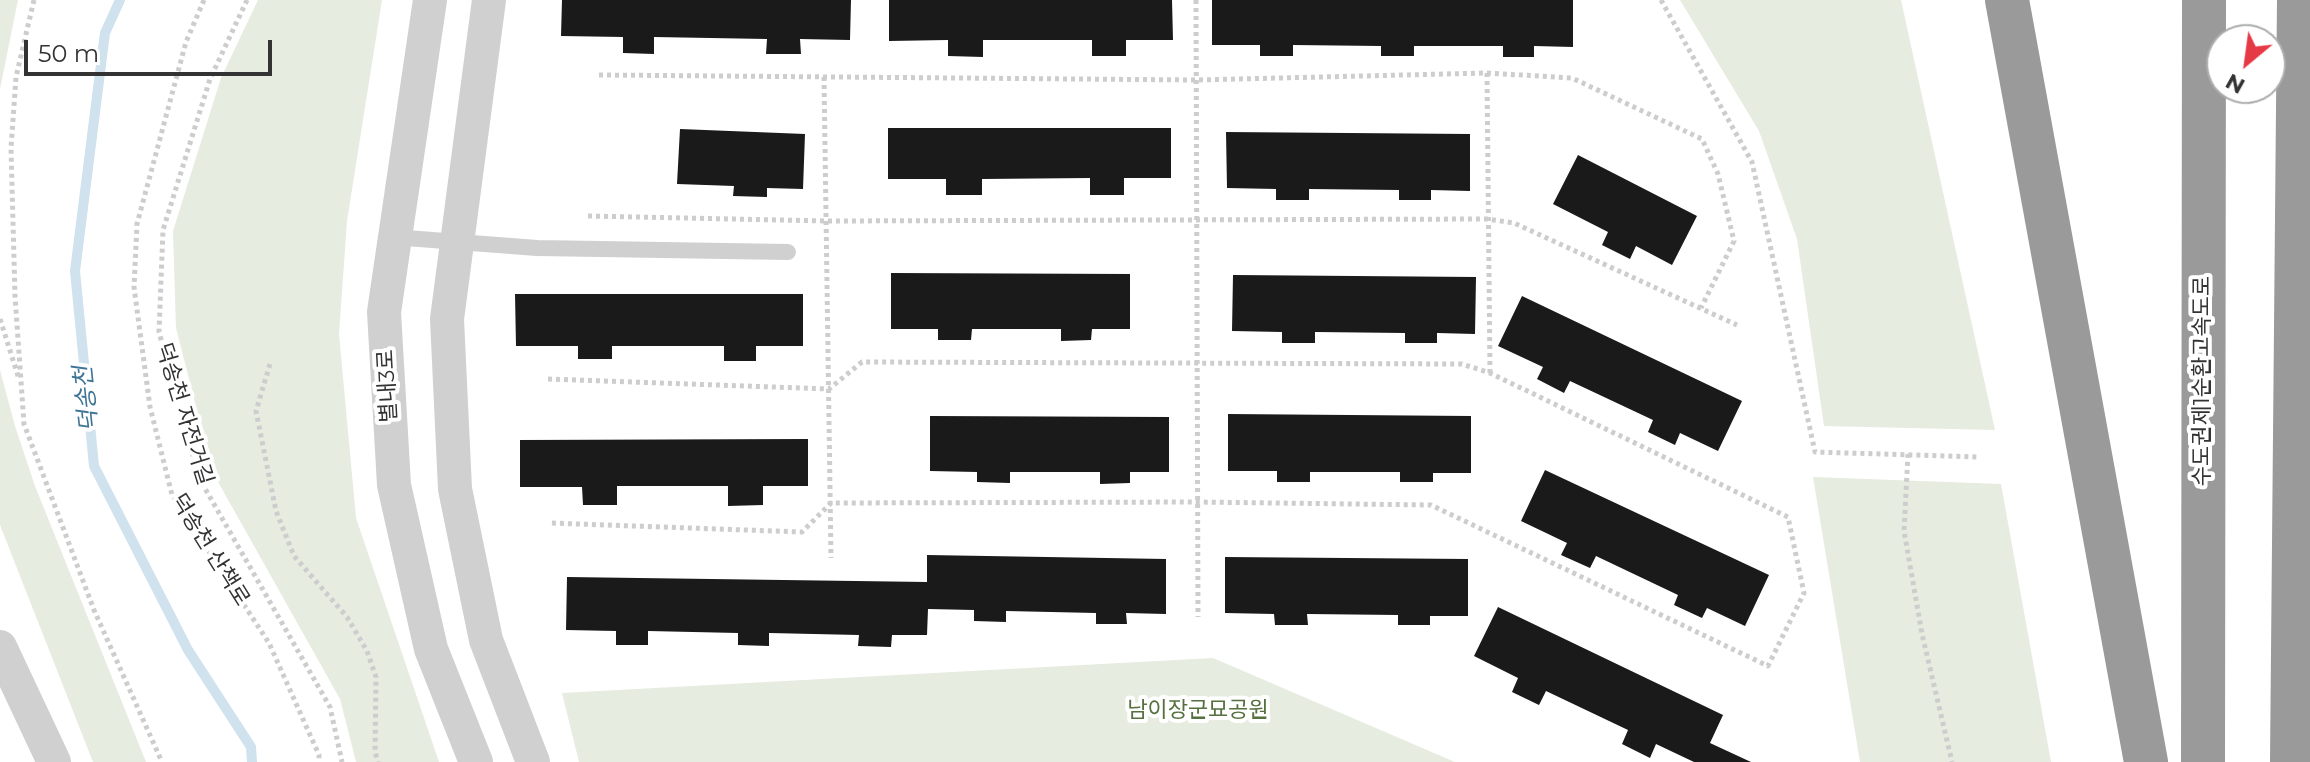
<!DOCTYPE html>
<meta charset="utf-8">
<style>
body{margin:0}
#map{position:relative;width:2310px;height:762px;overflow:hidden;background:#fff;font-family:Montserrat,sans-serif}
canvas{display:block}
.north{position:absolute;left:2206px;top:24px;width:80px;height:80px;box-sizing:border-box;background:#fff;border:2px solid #adadad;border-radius:50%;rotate:209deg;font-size:22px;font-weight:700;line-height:32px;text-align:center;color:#333}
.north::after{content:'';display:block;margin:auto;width:28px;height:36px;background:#e63946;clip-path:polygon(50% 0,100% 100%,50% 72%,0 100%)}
.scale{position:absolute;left:24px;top:40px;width:248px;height:36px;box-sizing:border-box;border:4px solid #333;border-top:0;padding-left:10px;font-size:24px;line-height:28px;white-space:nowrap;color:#333;-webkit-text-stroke:6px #fff;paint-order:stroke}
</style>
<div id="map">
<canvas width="2310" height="762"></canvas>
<div class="north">N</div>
<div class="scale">50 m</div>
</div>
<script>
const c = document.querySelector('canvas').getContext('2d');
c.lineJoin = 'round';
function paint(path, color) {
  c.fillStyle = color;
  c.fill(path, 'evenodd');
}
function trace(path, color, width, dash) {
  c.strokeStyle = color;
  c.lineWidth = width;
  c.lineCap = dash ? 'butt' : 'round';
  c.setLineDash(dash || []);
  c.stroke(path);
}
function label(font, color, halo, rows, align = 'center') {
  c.font = font + ' Montserrat,"Noto Sans KR",sans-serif';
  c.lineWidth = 8;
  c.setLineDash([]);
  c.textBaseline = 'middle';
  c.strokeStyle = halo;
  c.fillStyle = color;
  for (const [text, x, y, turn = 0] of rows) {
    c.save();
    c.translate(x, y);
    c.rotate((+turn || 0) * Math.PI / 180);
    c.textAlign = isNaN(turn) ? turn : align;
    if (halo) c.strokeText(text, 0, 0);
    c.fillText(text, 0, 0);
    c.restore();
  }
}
paint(new Path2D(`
 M0 0H18L0 89Z
 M258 0H382L347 221 339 334 356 518 439 762H356L340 699 213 473 176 328 173 231 221 78Z
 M1680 0H1901L1995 430 1824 426 1797 239 1759 131Z
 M0 370 15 426 35 486 146 762H93L0 525Z
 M1813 477 2001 484 2051 762H1860Z
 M1213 658 1455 762H579L562 693Z`), '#e6ecdf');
trace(new Path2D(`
 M120 0 105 33 75 271 94 466 188 650 251 747 252 762`), '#cfe2ee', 10);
paint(new Path2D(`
 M562 0H851L850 40 800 39 801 54H766L767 39 654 37V54L623 53V37L561 36Z
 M889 0H1172L1173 40H1126V56H1092V40H983V57L948 56V40L889 41Z
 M1212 0H1573V47L1534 46V57H1503V46H1414V56H1381V46L1293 45V56H1260V45H1212Z
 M888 128H1171V178H1124V195H1090V178L982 179V195H946V179H888Z
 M680 129 805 134 803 189 767 188V197L733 196 734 186 677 184Z
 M1226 132 1470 134V191L1431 190V200H1399V190L1309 189V200H1276V189L1227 188Z
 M1578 155 1697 216 1672 265 1636 246 1630 259 1602 245 1608 232 1553 204Z
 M891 273 1130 274V329H1092L1091 340 1061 341V329H972L971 340H938V329H891Z
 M1233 275 1476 277 1475 334 1437 333V343H1405V333L1315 332V343H1282V332L1232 331Z
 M515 294H803V346H756V361H724V346H612V359H578V346H516Z
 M1522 296 1742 401 1718 451 1680 433 1675 445 1648 432 1653 420 1570 381 1564 393 1537 379 1543 367 1498 346Z
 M1228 414 1471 416V473H1433V482H1400V472H1310V482H1277V471H1228Z
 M930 416 1169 417V472H1130V483L1100 484V472H1010V483L977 482V472L930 471Z
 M808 439V486H763V505L728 506V486H617V505H583L582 487H520V440Z
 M1545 470 1769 575 1745 626 1707 608 1702 618 1674 605 1678 595 1596 556 1590 568 1561 555 1567 543 1521 521Z
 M927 555 1166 559V614L1126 613 1127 624H1096V613L1006 611V622L974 621V610L928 609 927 635H892L891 647 858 646 859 635 769 633V646L738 645V633L648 631V645H616V631L566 630 567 577 927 582Z
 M1225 557 1468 559V616H1430V625H1398V615L1307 614 1308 625H1275L1274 614 1225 613Z
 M1498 607 1723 715 1710 743 1751 762H1694L1656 744 1650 758 1622 744 1628 730 1546 691 1539 705 1512 692 1518 678 1474 656Z`), '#1a1a1a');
trace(new Path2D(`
 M34 0 16 77 11 148 15 296 24 424 94 610 162 762
 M204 0 186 42 137 224 134 287 150 407 172 495 269 643 319 755V762
 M247 0 210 79 163 230 159 332 199 478 330 707 342 762
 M1196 0 1198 617
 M1661 0 1752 162 1815 452 1980 457
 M1487 73 1490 373
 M599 75 1196 80 1487 73 1572 78 1702 139 1718 174 1734 241 1701 308
 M824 77 831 558
 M588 216 827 221 1487 219 1514 223 1737 325
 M0 319 19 379
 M270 364 256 411 276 511 294 556 347 617 367 651 376 677 375 752 378 762
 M548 379 829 389 862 362 1462 364 1490 373 1788 517 1804 593 1768 666 1431 505 1198 502 831 503 802 532 550 523
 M1908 454 1904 531 1922 634 1952 762`), '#cdcdcd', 5, [4, 4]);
trace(new Path2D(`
 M393 237 537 248 788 252`), '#d0d0d0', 16);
trace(new Path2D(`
 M430 0 384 312 394 485 431 649 476 762
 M489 0 447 319 455 489 486 640 533 762
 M0 647 54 762`), '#d0d0d0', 34);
trace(new Path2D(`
 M2007 0 2146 762
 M2203 762 2204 0
 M2292 762 2299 0`), '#9a9a9a', 44);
label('22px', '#333', '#fff', [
 ["수도권제1순환고속도로",2203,381,-90],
 ["별내3로",388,386,-93],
 ["덕송천 자전거길",184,414,73],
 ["덕송천 산책로",210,550,58]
]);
label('22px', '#56703f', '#fff', [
 ["남이장군묘공원",1198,711]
]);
label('italic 24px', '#3f7597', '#fff', [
 ["덕송천",87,399,-96]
]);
</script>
